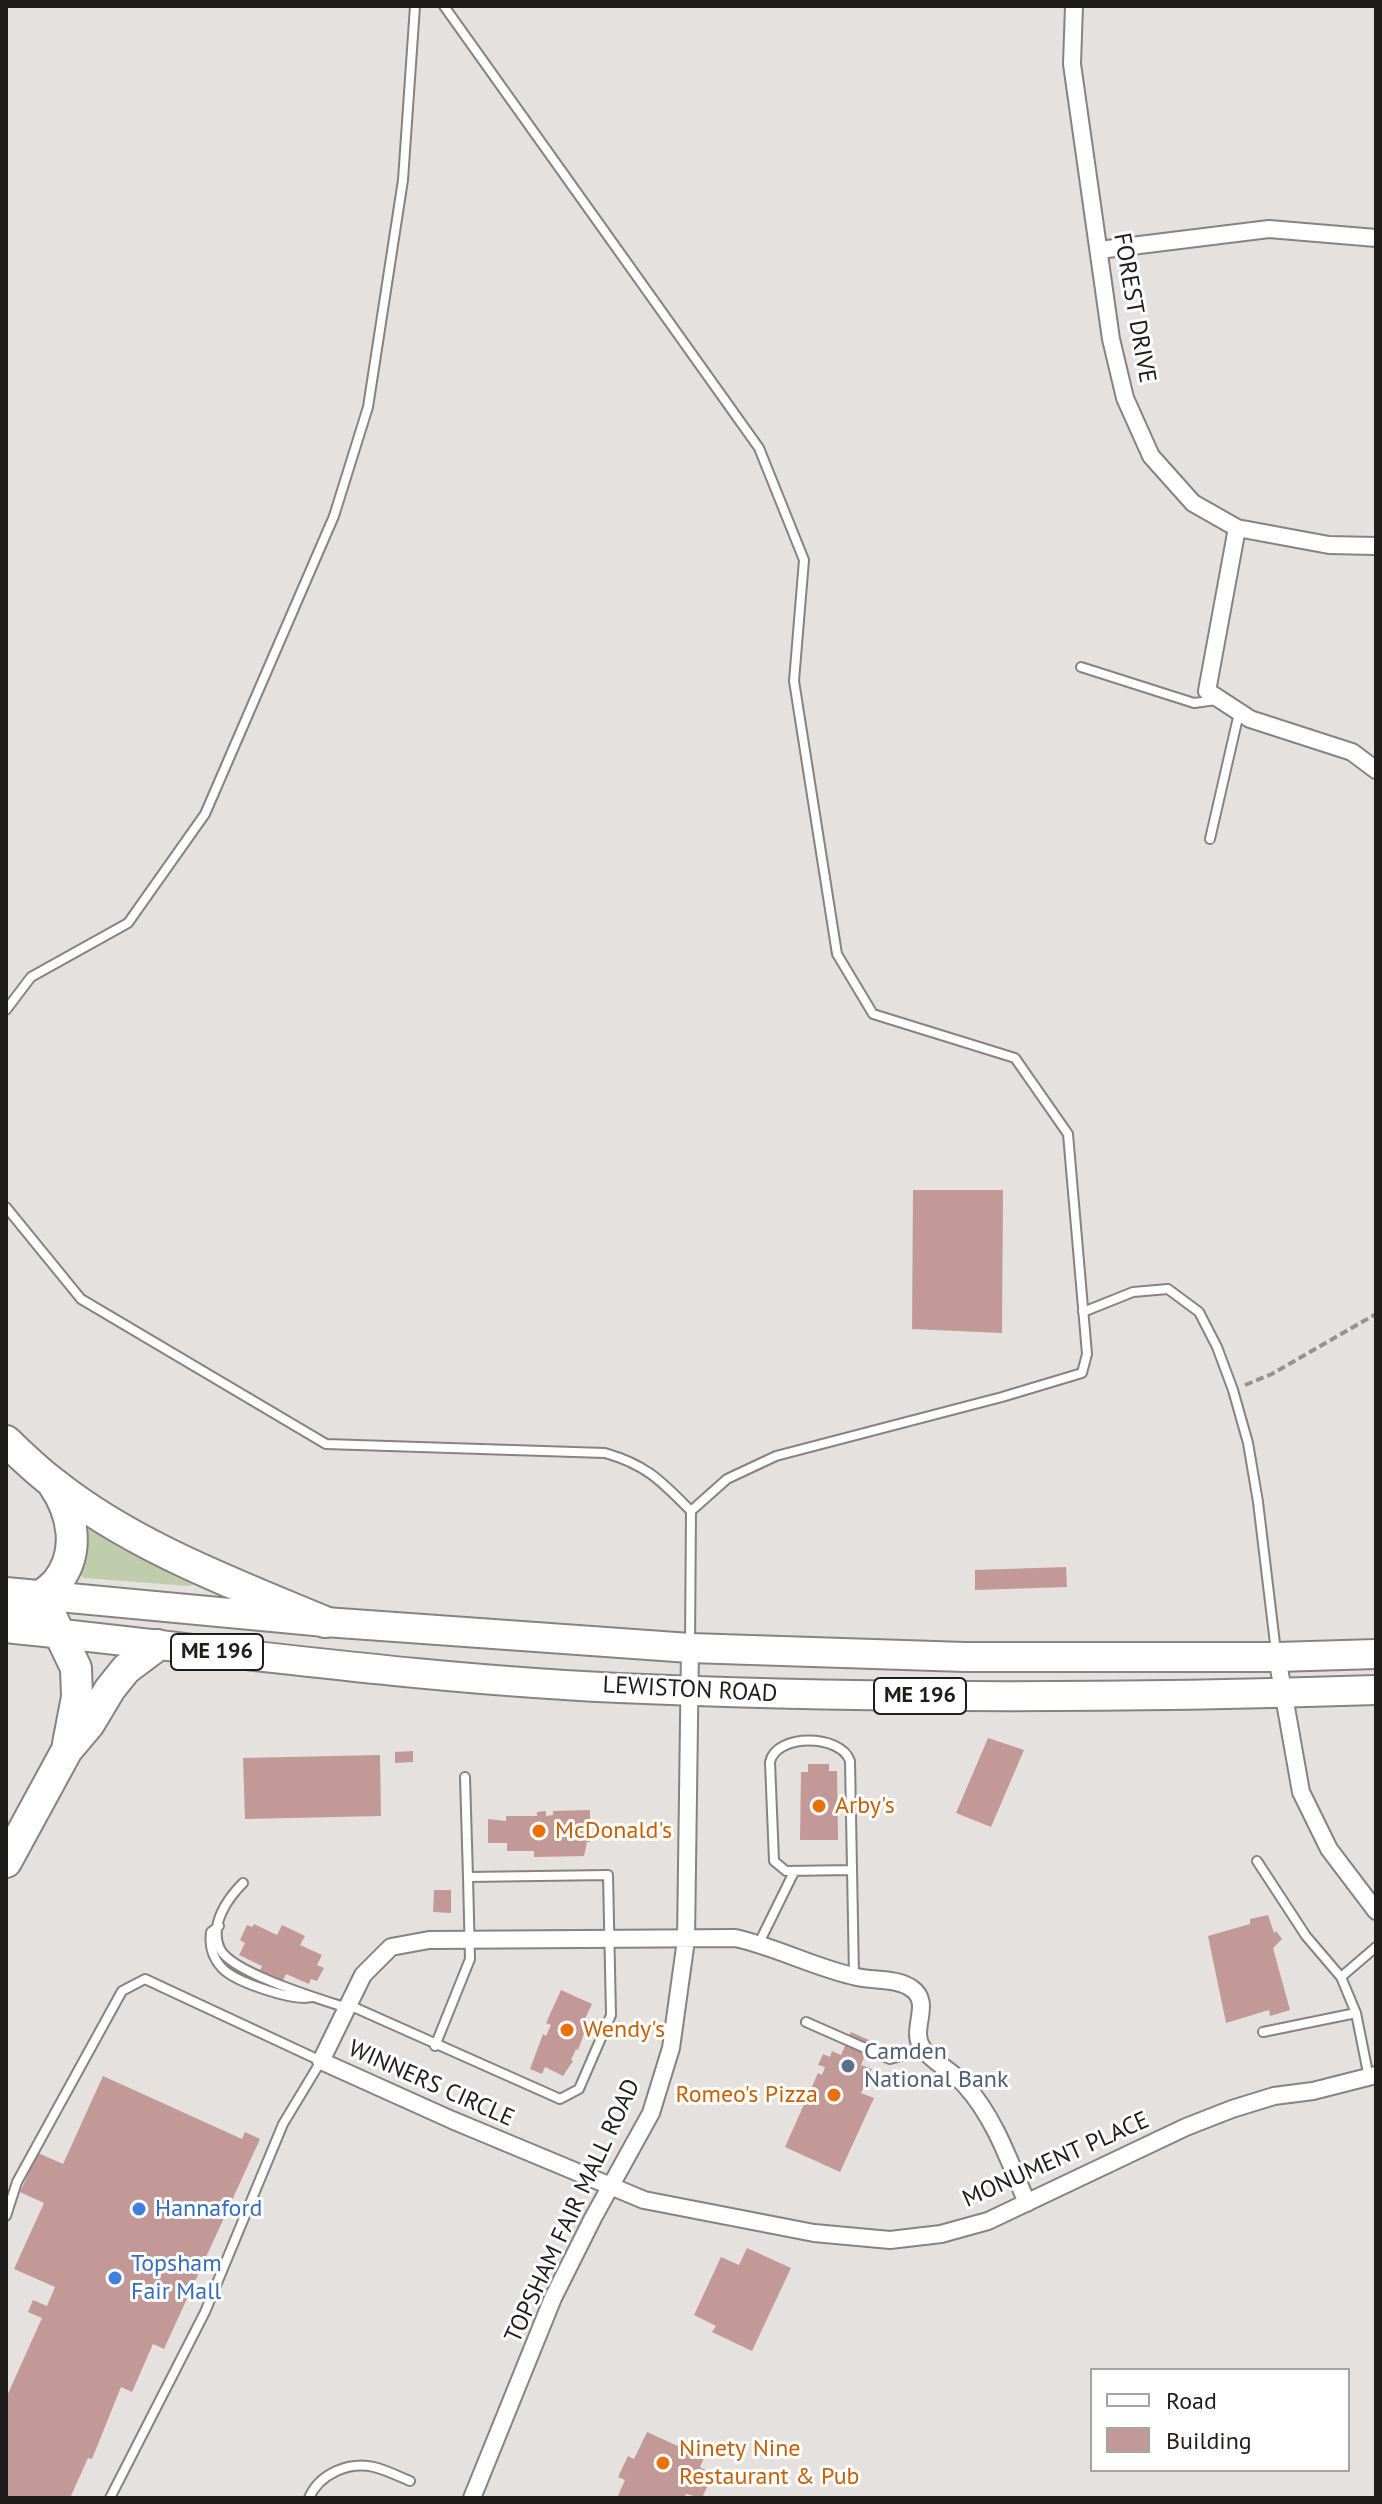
<!DOCTYPE html>
<style>
body{margin:0}
#map{position:relative;width:1382px;height:2504px;overflow:hidden;background:#e4e1de;font-family:"PT Sans",sans-serif}
canvas{display:block}
.frame{position:absolute;inset:0;border:8px solid #1e1d1c;pointer-events:none}
.legend{position:absolute;left:1090px;top:2368px;width:260px;height:104px;box-sizing:border-box;background:#fff;border:2px solid #a5a5a4;margin:0;padding:10px 14px;list-style:none;font-size:24px;color:#1e1d1c}
.legend li{display:flex;align-items:center;gap:16px;height:40px}
.legend b{width:40px;border:2px solid #a5a5a4}
</style>
<div id="map">
<canvas width="1382" height="2504"></canvas>
<div class="frame"></div>
<ul class="legend">
<li><b style="height:10px;background:#fff"></b>Road</li>
<li><b style="height:22px;background:#c39997"></b>Building</li>
</ul>
</div>
<script>
const c = document.querySelector('canvas').getContext('2d');
c.lineJoin = 'round';
function paint(path, color) {
  c.fillStyle = color;
  c.fill(path, 'evenodd');
}
function trace(path, color, width, dash) {
  c.strokeStyle = color;
  c.lineWidth = width;
  c.lineCap = dash ? 'butt' : 'round';
  c.setLineDash(dash || []);
  c.stroke(path);
}
function label(font, color, halo, rows, align = 'center') {
  c.font = font + ' "PT Sans",sans-serif';
  c.lineWidth = 6;
  c.setLineDash([]);
  c.textBaseline = 'middle';
  c.strokeStyle = halo;
  c.fillStyle = color;
  for (const [text, x, y, turn = 0] of rows) {
    c.save();
    c.translate(x, y);
    c.rotate((+turn || 0) * Math.PI / 180);
    c.textAlign = isNaN(turn) ? turn : align;
    if (halo) c.strokeText(text, 0, 0);
    c.fillText(text, 0, 0);
    c.restore();
  }
}
paint(new Path2D(`
 M81 1518 191 1580 195 1584 189 1586 84 1578 80 1575 83 1547Z`), '#bfcdac');
paint(new Path2D(`
 M913 1190H1003L1002 1333 912 1329Z
 M1066 1567 1067 1587 975 1590V1570Z
 M988 1738 1024 1750 991 1827 956 1813Z
 M413 1751V1762L395 1763V1752Z
 M380 1755 381 1816 245 1819 243 1758Z
 M808 1764H829V1771H837L838 1840H800L801 1772H808Z
 M590 1810V1842H587L584 1856 534 1857V1851H507V1843H488V1819L506 1821V1816H537V1812L546 1811V1816L553 1815V1811Z
 M434 1890H451V1913L433 1912Z
 M1268 1915 1274 1933 1276 1931 1282 1939 1273 1948 1290 2010 1270 2016 1269 2010 1226 2023 1208 1936 1250 1924V1919Z
 M254 1924 277 1935 282 1925 305 1936 300 1945 322 1955 317 1965 324 1968 317 1981 311 1979 309 1984 286 1974 276 1995 253 1984 262 1966 239 1955 245 1943 240 1940 247 1925 252 1927Z
 M561 1990 592 2004 584 2021 588 2023 578 2050 576 2049 571 2060 573 2061 563 2076 545 2067 542 2074 530 2069 543 2034 546 2036 551 2025 546 2023Z
 M851 2032 871 2041 861 2065 872 2069 861 2093 874 2098 840 2172 785 2147 818 2073 822 2075 825 2067 818 2065 823 2054 830 2057 832 2051 841 2055Z
 M103 2076 242 2139 245 2132 260 2139 164 2349 153 2344 132 2392 121 2387 92 2459 88 2458 70 2498H6V2398L42 2318 28 2312 33 2300 47 2306 55 2287 14 2269 44 2203 20 2192 38 2153 63 2164Z
 M747 2248 791 2268 752 2351 712 2332 716 2326 694 2315 721 2257 739 2265Z
 M647 2432 704 2458 700 2467 713 2474 702 2498 686 2494 684 2498H617L625 2480 618 2477 628 2456 634 2459Z`), '#c39997');
const service = new Path2D(`
 M1081 667 1194 703 1216 700
 M1210 839 1239 713
 M6 1010 31 977 128 923 205 814 334 516 368 407 403 180 415 6
 M6 1207 81 1299 326 1444 605 1453C647 1465 661 1481 691 1511L727 1479 776 1456 1002 1397 1082 1373 1087 1354 1068 1134 1015 1058 873 1014 837 954 794 681 804 560 759 448 444 6
 M1083 1312 1133 1292 1168 1289 1199 1312 1217 1347 1233 1390 1248 1443 1258 1502 1276 1652
 M690 1644 691 1511
 M1257 1861 1306 1936 1341 1977 1376 1947
 M852 1870 786 1871 774 1861 770 1762C776 1733 841 1734 850 1761L854 1976
 M243 1883C227 1899 209 1925 220 1949 232 1973 320 1999 347 2008
 M219 1926 211 1932C209 1946 212 1957 222 1968 235 1982 294 2002 312 1997
 M759 1943 794 1872
 M349 2005 560 2099 579 2089 611 2015 608 1875 468 1877 465 1777
 M1356 2013 1369 2078
 M806 2022 890 2059 923 2050
 M1263 2032 1356 2013 1341 1977
 M435 2046 470 1959 468 1877
 M6 2216 17 2182 122 1991 145 1979 321 2061 283 2124 205 2312 110 2498
 M309 2498C319 2474 349 2461 374 2467 386 2470 398 2476 410 2481`);
const minor = new Path2D(`
 M1074 6 1072 64 1111 339 1125 398 1151 456 1193 503 1237 528 1329 545 1376 546
 M1099 250 1269 229 1376 238
 M1237 528 1207 691 1250 719 1352 752 1376 770
 M1277 1657 1301 1792 1329 1849 1376 1911
 M1027 2203C1010 2163 995 2118 965 2085 953 2072 932 2061 923 2049 908 2030 934 2003 911 1988 896 1978 875 1981 857 1977 815 1968 777 1947 735 1938L429 1940 391 1947 363 1975 321 2061 452 2120 644 2200 814 2233 890 2240 941 2234 988 2221 1186 2127 1232 2109 1274 2096 1313 2091 1376 2075
 M472 2498 553 2298 593 2218 651 2113 671 2048 686 1940 690 1648`);
const trunk = new Path2D(`
 M6 1592 325 1622 690 1648 965 1657H1277L1376 1654
 M6 1628C219 1650 431 1681 645 1689 889 1699 1132 1698 1376 1690`);
const motorway = new Path2D(`
 M6 1441C21 1455 36 1470 52 1482 130 1545 234 1584 325 1622
 M41 1595 76 1668 77 1697 68 1744
 M6 1618C22 1607 44 1597 57 1582 81 1552 73 1513 53 1484
 M6 1862 67 1750 89 1724 110 1689 126 1669 158 1645`);
trace(service, '#868380', 12);
trace(minor, '#868380', 20);
trace(trunk, '#868380', 32);
trace(motorway, '#868380', 34);
trace(new Path2D(`
 M1245 1385 1272 1374 1376 1314`), '#959391', 4, [8, 4]);
trace(service, '#fff', 8);
trace(minor, '#fff', 16);
trace(trunk, '#fff', 28);
trace(motorway, '#fff', 30);
for (const [x, y, r, color] of [
 [819,1806,8,"#e8710a"],
 [539,1831,8,"#e8710a"],
 [567,2030,8,"#e8710a"],
 [848,2066,8,"#5c6f8a"],
 [834,2095,8,"#e8710a"],
 [139,2209,8,"#3f7fe0"],
 [115,2278,8,"#3f7fe0"],
 [663,2463,8,"#e8710a"]
]) {
  const dot = new Path2D();
  dot.arc(x, y, r, 0, 2 * Math.PI);
  c.fillStyle = color;
  c.fill(dot);
  trace(dot, '#fff', 3);
}
for (const [x, y, w] of [
 [217,1652,92],
 [920,1696,92]
]) {
  const box = new Path2D();
  box.roundRect(x - w / 2, y - 18, w, 36, 6);
  c.fillStyle = '#fff';
  c.fill(box);
  trace(box, '#1e1d1c', 2);
}
label('bold 22px', '#1e1d1c', null, [
 ["ME 196",217,1652],
 ["ME 196",920,1696]
]);
label('24px', '#1e1d1c', '#fff', [
 ["FOREST DRIVE",1134,308,80],
 ["LEWISTON ROAD",690,1690,3],
 ["WINNERS CIRCLE",431,2084,24],
 ["MONUMENT PLACE",1056,2160,-24],
 ["TOPSHAM FAIR MALL ROAD",573,2211,-65]
]);
label('24px', '#c56008', '#fff', [
 ["Arby's",835,1806],
 ["McDonald's",555,1831],
 ["Wendy's",583,2030],
 ["Romeo's Pizza",818,2095,"right"],
 ["Ninety Nine",679,2449],
 ["Restaurant & Pub",679,2477]
], 'left');
label('24px', '#4e5e75', '#fff', [
 ["Camden",864,2052],
 ["National Bank",864,2080]
], 'left');
label('24px', '#366cbe', '#fff', [
 ["Hannaford",155,2209],
 ["Topsham",131,2264],
 ["Fair Mall",131,2292]
], 'left');
</script>
